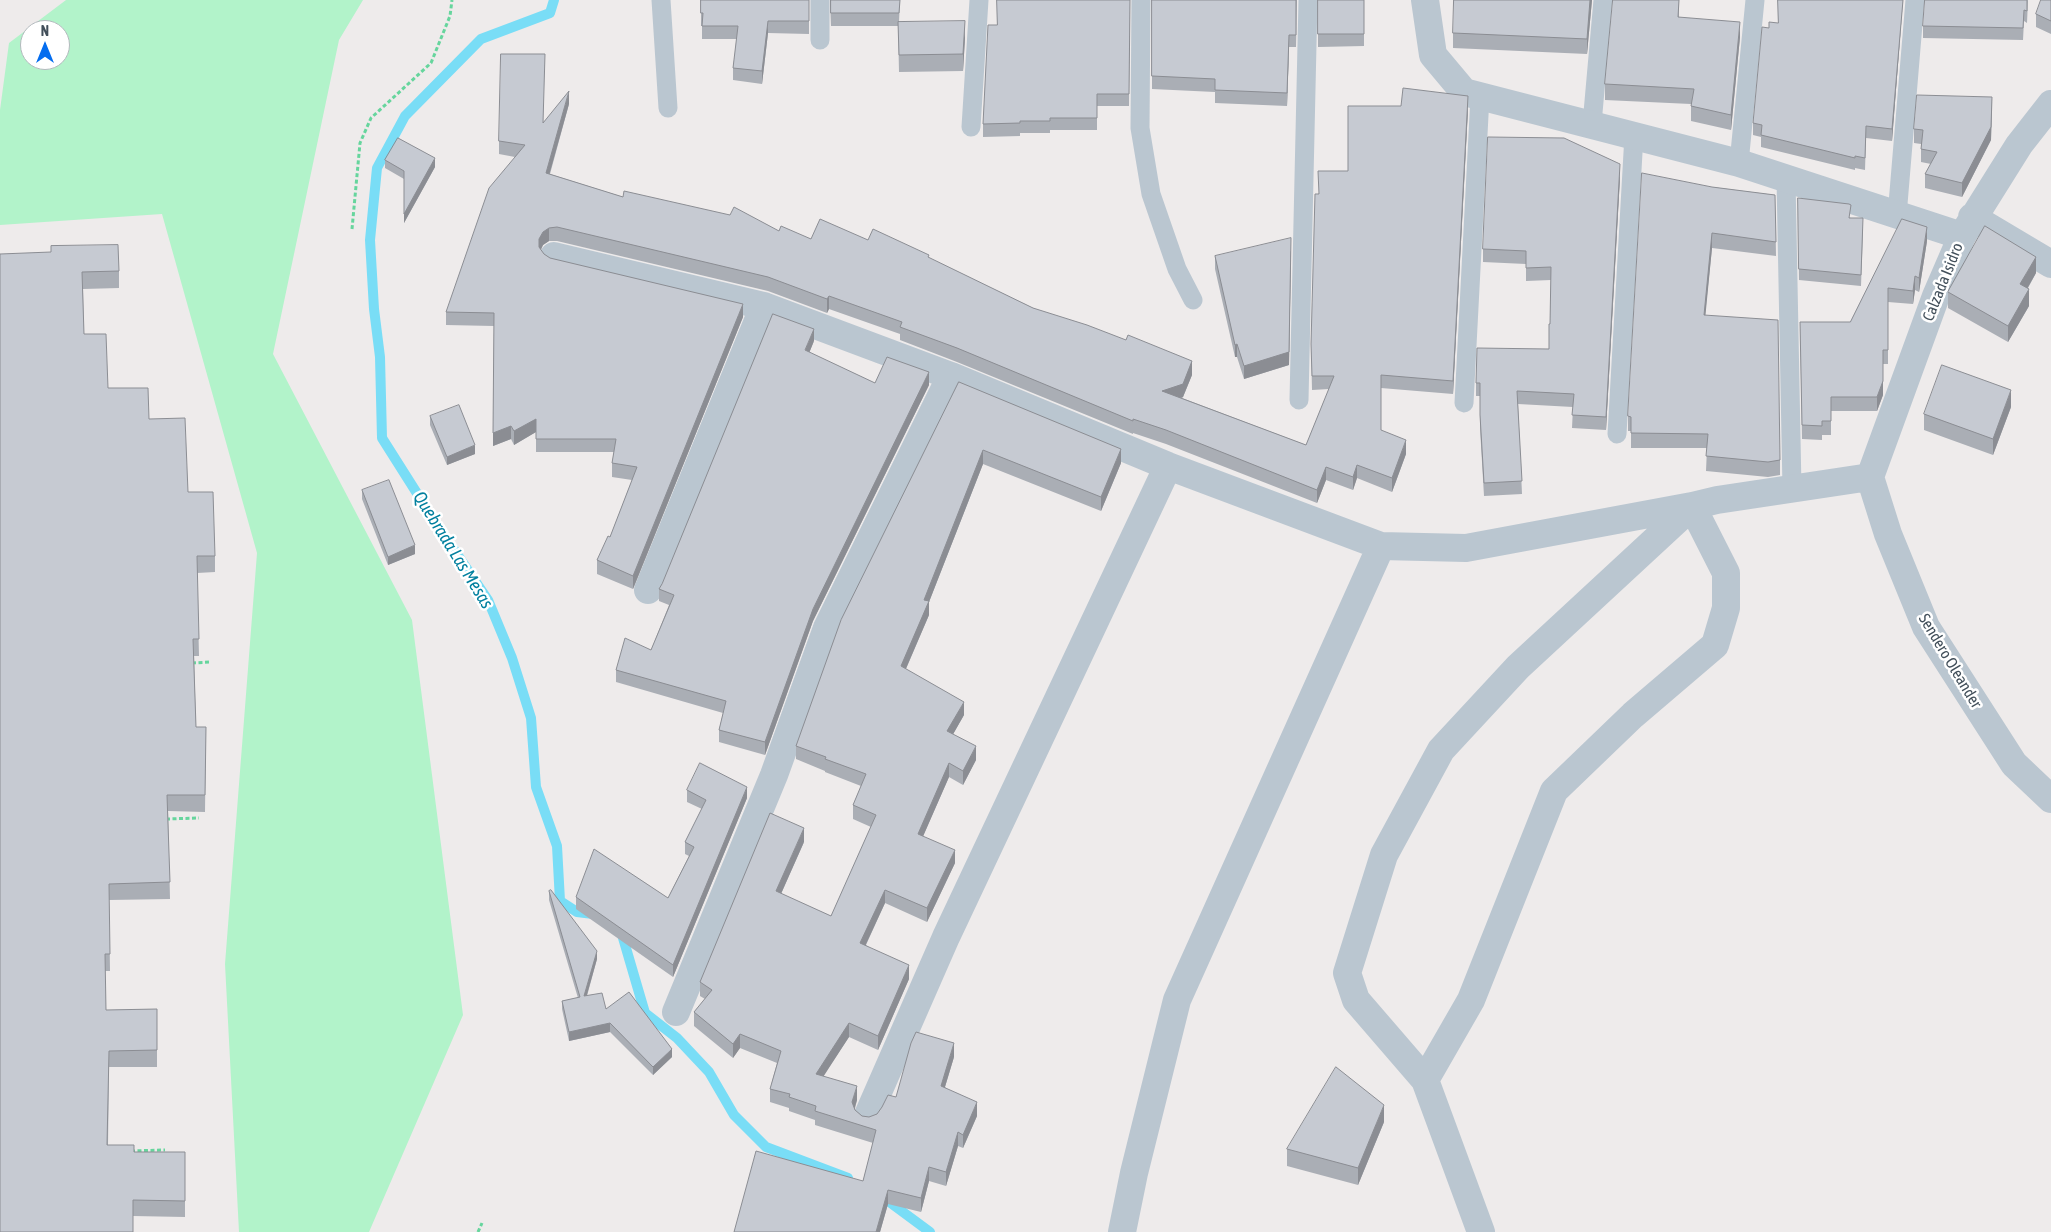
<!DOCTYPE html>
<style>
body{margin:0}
#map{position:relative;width:2051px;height:1232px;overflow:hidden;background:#eeebeb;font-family:"Asap Condensed",sans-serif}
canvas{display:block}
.north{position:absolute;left:20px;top:20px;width:50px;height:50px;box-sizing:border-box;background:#fff;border:1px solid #b3b9bd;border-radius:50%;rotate:0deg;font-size:14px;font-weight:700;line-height:20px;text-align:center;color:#424f5a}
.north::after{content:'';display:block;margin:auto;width:18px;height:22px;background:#046def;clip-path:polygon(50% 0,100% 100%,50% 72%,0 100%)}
</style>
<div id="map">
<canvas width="2051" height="1232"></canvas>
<div class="north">N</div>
</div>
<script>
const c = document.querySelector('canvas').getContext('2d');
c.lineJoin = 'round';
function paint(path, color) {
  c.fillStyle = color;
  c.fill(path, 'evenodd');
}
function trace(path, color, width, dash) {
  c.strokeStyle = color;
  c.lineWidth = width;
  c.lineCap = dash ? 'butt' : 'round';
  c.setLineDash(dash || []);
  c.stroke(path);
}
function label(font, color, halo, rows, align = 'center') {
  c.font = font + ' "Asap Condensed",sans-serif';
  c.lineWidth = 5;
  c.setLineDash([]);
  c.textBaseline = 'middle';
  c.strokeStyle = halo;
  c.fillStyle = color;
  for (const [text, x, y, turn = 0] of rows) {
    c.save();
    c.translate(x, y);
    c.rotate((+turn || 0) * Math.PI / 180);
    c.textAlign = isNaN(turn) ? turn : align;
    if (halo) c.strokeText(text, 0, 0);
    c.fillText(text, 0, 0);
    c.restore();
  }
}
paint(new Path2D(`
 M66 0H363L339 40 273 354 412 620 463 1015 369 1232H239L225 964 257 553 162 214 0 225V110L9 43ZM30 30H60V60H30Z`), '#b2f3ca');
trace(new Path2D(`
 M554 0 550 13 481 39 405 116 377 168 370 240 374 309 380 357 382 438 432 517 488 600 512 658 531 718 536 787 557 846 560 901 577 912 593 914
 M621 931 645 1013 677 1038 709 1072 734 1115 766 1147 848 1178
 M884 1198 930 1232`), '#79ddf6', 10);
trace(new Path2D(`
 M352 229 360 143 371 118 431 63 450 16 452 0
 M192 663 211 662
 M166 819 199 818
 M131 1151 165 1150
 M478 1232 482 1223`), '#66d59d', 3, [4, 2.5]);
trace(new Path2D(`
 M661 0 668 108
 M1141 0 1140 128 1151 194 1177 269 1193 300
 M820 40V0
 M1592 124 1603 0
 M971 127 979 0
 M1739 163 1755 0
 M1786 179 1792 489
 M1897 216 1915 0
 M1299 400 1308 0
 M1464 403 1480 96
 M1617 434 1634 135`), '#bac6d0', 19);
trace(new Path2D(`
 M1425 0 1433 55 1464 92 1739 163 1962 236
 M1972 217 2051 264
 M554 256 764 306 951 376 1168 466 1381 546 1466 548 1692 506 1717 500 1870 477
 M1870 477 1936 296 1962 236 2019 145 2051 104
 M1870 477 1888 534 1926 627 2014 764 2051 799
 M648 590 764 306
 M676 1012 774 775 827 628 951 376
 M1425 1080 1356 1000 1347 973 1384 855 1441 750 1518 667 1692 506 1726 573V608L1715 645 1633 715 1554 791 1471 1000 1425 1080 1481 1232
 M868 1115 946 937 1168 466
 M1122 1232 1134 1173 1177 1000 1381 546`), '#bac6d0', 28);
paint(new Path2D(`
 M701 0H809V34L768 33 762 84 733 80V68L737 39H702V26H701Z
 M830 0H900L899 22 965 38 963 71 899 72 898 26H831Z
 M1130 0 1129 106H1097V130H1050V133H1020V136L983 137V124L997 25Z
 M1152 0H1297L1296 47H1289L1287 106 1215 103V92L1152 89Z
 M1318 0H1364V46L1318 47Z
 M1592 0 1587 54 1453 48V33Z
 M1679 0V17L1740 37 1731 130 1691 121V104L1605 100V84Z
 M1903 0 1892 141 1866 138 1865 170 1855 168V170L1761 147V137L1753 135V123L1769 28 1778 23Z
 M2028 0 2027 23 2024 21 2023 40 1923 38V26Z
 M2051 0V34L2036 27V14Z
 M569 104 550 174 623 197 779 231 811 239 868 240 929 258 1033 308 1192 375 1183 397 1182 398 1306 445 1329 389 1312 390 1311 344 1318 194 1348 171 1468 109 1453 394 1381 388V430L1406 454 1392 492 1357 478 1353 490 1326 480 1317 503 1166 444 1133 433V434L957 362 900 340V334L829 309 827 313 768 291 557 241H549L543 245 541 250 544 254 550 258 743 317 633 589 597 574V560L610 537 632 480 612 477V463L614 452H536V432L514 445 511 439 493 446 494 326 446 325V312L515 157 499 154V141L543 122Z
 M1992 111 1991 140 1962 197 1925 188V174L1931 164 1921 162V144L1914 143V129Z
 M385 160 435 167 404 223V179L385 168Z
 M1620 177 1606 430 1572 428 1573 407 1518 404 1522 494 1484 496 1480 428V396H1476V383L1549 349 1550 324 1551 280 1526 281V264L1483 262V249Z
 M1712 187 1775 195 1776 256 1712 248 1705 315 1780 460V475L1768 477 1706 471 1707 448H1631V431H1628V416Z
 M1798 198 1851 218 1863 230 1861 286 1799 280Z
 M1927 241 1919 292 1915 290 1913 304 1888 302V364H1883V395L1877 411H1831V435H1822V440L1802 439 1800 322H1850Z
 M1291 251 1289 365 1244 379 1237 357H1235L1215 269V256Z
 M0 254 119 271V288L83 289 84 334 108 388 149 419 188 492 215 556V572L197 573 199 656H194L196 727H206L205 812 168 811 170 899 109 900 110 971H105L106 1010 157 1009V1067H109L108 1145 134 1152H185V1217L133 1216 0 1232Z
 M2036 273 2028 288 2029 306 2008 342 1948 308V292Z
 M814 341 809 353 875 383 929 385 813 621 765 755 719 742V730L723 713 616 682V670L651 650 669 605 659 601V589Z
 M959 382 1121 463 1101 511 983 464 929 602V615L906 669 964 715 953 734 976 760 963 785 949 777 923 836 955 863 927 922 885 903 866 945 909 979 878 1050 849 1037 823 1076 857 1100 855 1109V1110L862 1116 869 1117 877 1114 896 1097 954 1057 945 1087 977 1116 963 1148 958 1146 946 1186 929 1181 921 1212 888 1204 880 1232H734L863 1181 873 1143 815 1125V1120L789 1111V1108L770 1102V1089L777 1063 740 1048 733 1058 694 1026V1012L705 999 700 996V982L804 842 781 894 831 916 871 827 853 819V805L861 786 825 772V771L796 759V746Z
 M2011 407 1993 455 1924 430V414Z
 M430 416 475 454 447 465 430 425Z
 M362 490 415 554 388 565 362 499Z
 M687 790 747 798 673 977 576 909V897L668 898 689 856 685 854V842L702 809 687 802Z
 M549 891 597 959 587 996 606 1009 672 1057 653 1075 610 1032 569 1041 562 1009V1001L578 998 549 900Z
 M1384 1122 1358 1185 1287 1166V1149Z`), '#aaaeb5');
paint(new Path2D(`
 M1590 0H1592L1587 54V39Z
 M1903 0 1892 141V129Z
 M768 21V33L762 84V71Z
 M965 21V38L963 71V54Z
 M1740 22V37L1731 130V115Z
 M1289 35V47L1287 106V93Z
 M569 91V104L546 186V173Z
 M1468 96V109L1453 394V381Z
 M1992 97 1991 140 1962 197V183Z
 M435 158V167L404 223V214Z
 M1620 164V177L1606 430V417Z
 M1927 227V241L1919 292V278Z
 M549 228V241L543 245 539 253V239L543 232Z
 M1712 233V248L1704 330V315Z
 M1291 251 1289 365 1244 379V366Z
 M2036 257V273L2020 301V284Z
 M1915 276V290L1913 304V291Z
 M2029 289V306L2008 342V326Z
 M829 296V309L827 313V299Z
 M743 304V317L633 589V576Z
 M814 329V341L805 363V350Z
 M1237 344V357H1235V345Z
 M1192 361V375L1183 397 1162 404V391Z
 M929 372V385L813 621 765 755V742L813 609Z
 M1883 381V395L1877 411V397Z
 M2011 390V407L1993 455V439Z
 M536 419V432L514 445V431Z
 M511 426V439L493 446V433Z
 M1406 440V454L1392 492V478Z
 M475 445V454L447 465V457Z
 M1121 449V463L1101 511V497Z
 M983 450V464L929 602V615L901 680V666L924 600Z
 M1357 465V478L1353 490V477Z
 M1326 467V480L1317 503V490Z
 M415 545V554L388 565V557Z
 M964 702V715L947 745V731Z
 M976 746V760L963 785V771Z
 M949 763V777L918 848V834Z
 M747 787V798L673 977V965Z
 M804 828V842L776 905V891Z
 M955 850V863L927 922V908Z
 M885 890V903L860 957V943Z
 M597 951V959L584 1005V996Z
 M909 965V979L878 1050V1036Z
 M610 1023V1032L569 1041V1032Z
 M849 1023V1037L816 1088V1074Z
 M740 1034V1048L733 1058V1044Z
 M954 1043V1057L941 1100V1086Z
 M672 1049V1057L653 1075V1067Z
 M857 1086V1100L852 1116V1102Z
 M977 1102V1116L963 1148V1135Z
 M1384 1105V1122L1358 1185V1168Z
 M958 1132V1146L946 1186V1172Z
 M929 1167V1181L921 1212V1198Z
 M888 1190V1204L880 1232H876Z`), '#8b8d93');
const building = new Path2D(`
 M701 0H809V21H768L762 71 733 68 738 26H702L703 13H701Z
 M831 0H900L899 13H831Z
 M997 0H1130L1129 94H1097V118H1050V121H1020V123L983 124 988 25H997Z
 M1152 0H1296V35H1289L1287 93 1215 90V79L1152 76Z
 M1318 0H1364V34H1318Z
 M1454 0H1590L1587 39 1453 33Z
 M1613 0H1679L1678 17 1740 22 1731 115 1691 106 1694 89 1605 84Z
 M1778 0H1903L1892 129 1866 126 1865 158 1855 156V158L1761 135 1762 125 1753 123 1762 27 1769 28V22L1778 23Z
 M1925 0H2027V11L2024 10 2023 28 1923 26Z
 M2041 0H2051V21L2036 14Z
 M965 21 963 54 899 55 898 22Z
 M501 54H545L543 123 569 91 546 173 623 197 624 191 730 215 734 207 779 231 781 226 811 239 820 219 868 240 873 229 929 255 928 257 1033 308 1087 325 1126 340 1128 335 1192 361 1183 384 1162 391 1306 445 1334 376H1312L1311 344 1315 194H1319L1318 171H1348V106H1401L1403 88 1468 96 1453 381 1381 375V430L1406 440 1392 478 1357 465 1353 477 1326 467 1317 490 1166 430 1133 419V421L957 348 900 327 902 322 829 296 827 299 768 277 557 227 549 228 543 232 539 239V247L544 254 550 258 743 304 633 576 597 560 608 536 610 537 637 467 612 463 616 439H536V419L514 431 511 426 493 433 494 313 446 312 489 188 525 145 499 141Z
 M1917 95 1992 97 1991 127 1962 183 1925 174 1937 152 1921 149 1923 130 1914 129Z
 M1488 137 1564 138 1620 164 1606 417 1572 415 1574 394 1517 391 1522 481 1484 483 1480 415V383H1476L1477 348 1549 349V324H1550L1551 267 1526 268V251L1483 249Z
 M398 138 435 158 404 214V171L385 160Z
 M1642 173 1712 187 1775 195 1776 242 1712 233 1704 315 1778 320 1780 460 1768 462 1706 456 1708 434 1631 433V417L1628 416Z
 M1798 198 1849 204 1851 205 1849 218H1863L1861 275 1799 269Z
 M1902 219 1927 227 1919 278 1915 276 1913 291 1888 288V350H1883V381L1877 397H1831V421H1822V426L1802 425 1800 322H1850Z
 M1985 226 2036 257 2020 284 2029 289 2008 326 1948 292Z
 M1291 238 1289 352 1244 366 1237 344 1235 345 1215 256Z
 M118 245 119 271 82 272 84 334H106L108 388H148L149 419 185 418 188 492H213L215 556H197L199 639H193L196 727H206L205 795H167L170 882 109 884 110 954H105L106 1010 157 1009V1050L109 1051 107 1145H134V1152H185V1201L133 1200V1232H0V254L51 252V246Z
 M773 314 814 329 805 350 875 383 887 357 929 372 813 609 765 742 719 730 726 701 616 670 625 638 651 650 674 595 659 589 662 584Z
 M1942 365 2011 390 1993 439 1924 414Z
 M959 382 1121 449 1101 497 983 450 924 600 929 601 901 666 964 702 947 731 976 746 963 771 949 763 918 834 955 850 927 908 885 890 860 943 909 965 878 1036 849 1023 816 1074 857 1086 852 1102 855 1110 862 1116 869 1117 877 1114 882 1107 888 1095 896 1097 911 1043 916 1032 954 1043 941 1086 977 1102 963 1135 958 1132 946 1172 929 1167 921 1198 888 1190 876 1232H734L756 1151 863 1181 876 1130 815 1111 816 1106 789 1097 790 1094 770 1089 781 1051 740 1034 733 1044 694 1012 712 990 700 982 770 813 804 828 776 891 831 916 876 815 853 805 866 774 825 759 826 757 796 746 841 620Z
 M459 405 475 445 447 457 430 416Z
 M389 480 415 545 388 557 362 490Z
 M700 763 747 787 673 965 576 897 594 849 668 898 694 847 685 842 706 800 687 790Z
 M551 890 597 951 584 996 602 993 606 1009 629 992 672 1049 653 1067 610 1023 569 1032 562 1001 580 997 549 891Z
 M1336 1067 1384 1105 1358 1168 1287 1149Z`);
paint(building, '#c6cad2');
trace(building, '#8b8d93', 1);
label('16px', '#424f5a', '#fff', [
 ["Calzada Isidro",1943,282,-68],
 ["Sendero Oleander",1950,661,59]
]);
label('italic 18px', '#02809f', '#fff', [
 ["Quebrada Las Mesas",453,550,58]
]);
</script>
